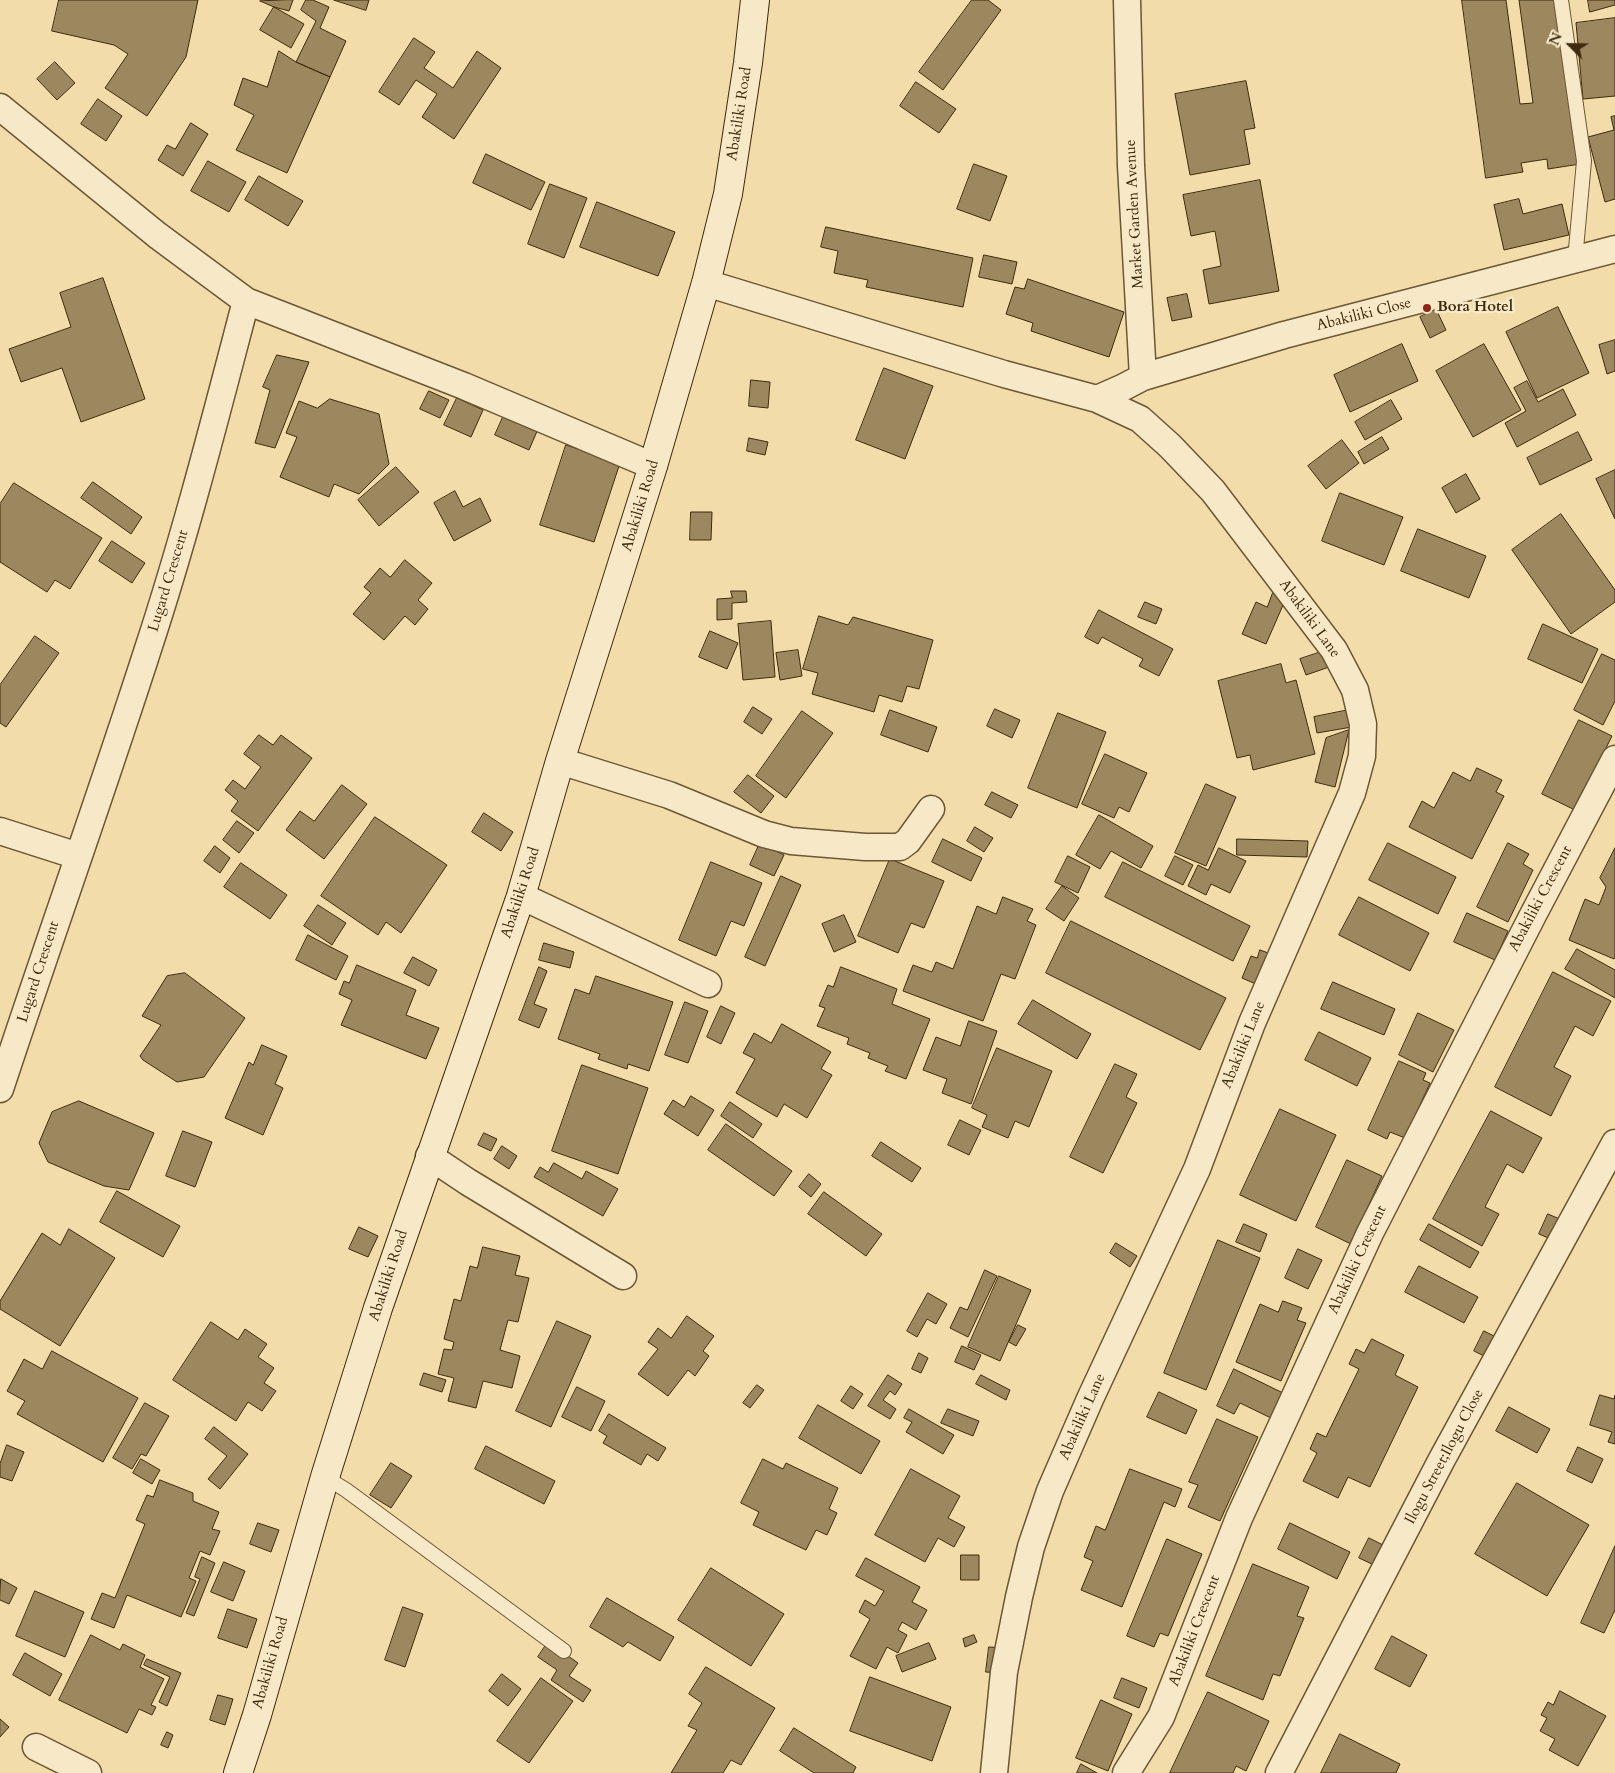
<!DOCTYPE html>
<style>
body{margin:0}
#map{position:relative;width:1615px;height:1773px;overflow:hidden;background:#f2dca9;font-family:Cardo,serif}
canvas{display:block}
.north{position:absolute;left:1545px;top:20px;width:50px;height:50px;-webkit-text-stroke:4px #f7e8c7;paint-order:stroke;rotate:293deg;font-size:14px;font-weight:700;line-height:20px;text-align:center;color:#3e2b0d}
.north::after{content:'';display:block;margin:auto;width:18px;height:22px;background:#3e2b0d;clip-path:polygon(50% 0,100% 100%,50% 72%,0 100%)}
</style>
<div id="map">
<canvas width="1615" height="1773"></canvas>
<div class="north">N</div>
</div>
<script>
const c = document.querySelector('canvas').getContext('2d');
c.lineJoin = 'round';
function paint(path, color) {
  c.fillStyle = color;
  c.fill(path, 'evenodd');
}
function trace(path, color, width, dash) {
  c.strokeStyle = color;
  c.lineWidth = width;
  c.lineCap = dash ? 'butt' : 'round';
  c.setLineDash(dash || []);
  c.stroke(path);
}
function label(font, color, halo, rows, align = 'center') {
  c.font = font + ' Cardo,serif';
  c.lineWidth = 5;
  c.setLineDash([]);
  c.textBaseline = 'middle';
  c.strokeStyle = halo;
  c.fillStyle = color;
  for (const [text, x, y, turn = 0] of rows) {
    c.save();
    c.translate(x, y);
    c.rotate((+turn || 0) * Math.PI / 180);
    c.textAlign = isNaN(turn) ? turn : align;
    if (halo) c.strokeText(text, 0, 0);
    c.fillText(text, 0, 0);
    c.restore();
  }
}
const building = new Path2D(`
 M59 0H198L186 57 147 116 105 88 128 54 114 45 52 31Z
 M293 0 289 11 274 7 260 1Z
 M306 0H313L329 7 320 28 346 41 330 77 296 62 316 21 301 10Z
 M334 0H369L366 10Z
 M972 0H988L1001 10 943 90 919 72Z
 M1462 0H1506L1520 104 1533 103 1519 0H1558L1580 164 1548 169 1547 159 1521 163 1523 172 1486 178Z
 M1588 0H1615V5L1590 12Z
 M274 7 304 24 291 48 260 30Z
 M1615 18V96L1583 99 1576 23Z
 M414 38 435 52 424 68 453 88 477 51 501 68 454 139 422 117 437 94 416 80 399 105 379 92Z
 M279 51 296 62 330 77 287 173 236 150 254 115 234 105 243 78 267 87Z
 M55 62 75 83 57 100 37 79Z
 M1246 81 1255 128 1244 130 1250 164 1190 175 1175 94Z
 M916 82 956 109 939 133 900 106Z
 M98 99 122 116 106 141 81 124Z
 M1615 116V199L1605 202 1588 137 1614 130 1611 117Z
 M191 123 208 134 183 176 158 160 167 145 175 149Z
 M486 154 545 182 531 210 473 183Z
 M208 161 246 182 229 212 191 191Z
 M974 164 1007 176 990 221 957 209Z
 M259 176 303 201 288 226 245 200Z
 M1260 180 1279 291 1209 304 1203 270 1221 266 1215 231 1191 236 1183 195Z
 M550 184 587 198 564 258 528 244Z
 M1519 199 1523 214 1562 204 1569 235 1504 250 1494 205Z
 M597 202 675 232 658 276 580 247Z
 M826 227 973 258 963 307 866 287 868 280 834 273 838 251 821 247Z
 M984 255 1017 262 1012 284 979 277Z
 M103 278 145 399 81 422 62 368 21 382 9 349 71 327 60 293Z
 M1028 279 1124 312 1109 357 1031 331 1033 323 1006 314 1015 287 1024 289Z
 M1187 294 1192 317 1172 321 1167 298Z
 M1558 307 1589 373 1537 398 1506 332Z
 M1436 309 1446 330 1430 338 1420 317Z
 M1615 340V371L1607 374 1599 345Z
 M1402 344 1418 381 1350 412 1334 375Z
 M1484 344 1521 410 1473 437 1436 371Z
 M277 355 309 362 275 448 255 443 270 390 263 387Z
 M884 368 933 386 905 459 856 440Z
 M751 380 770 382 768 408 749 406Z
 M1527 381 1538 402 1563 389 1576 415 1517 447 1505 423 1526 411 1514 388Z
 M429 391 449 400 440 418 420 409Z
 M457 398 483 410 471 437 444 425Z
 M330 399 379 414 389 464 359 494 334 484 329 497 280 477 297 437 286 433 299 401 317 408Z
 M1391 400 1402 419 1365 440 1355 422Z
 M504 415 538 429 529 450 495 435Z
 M1578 432 1592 460 1540 485 1527 458Z
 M1382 437 1389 449 1364 464 1358 452Z
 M749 438 768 442 765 455 747 451Z
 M1342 440 1359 463 1326 489 1308 466Z
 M566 445 620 463 594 542 540 525Z
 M396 467 419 492 379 526 358 500Z
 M1615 470V519L1596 479Z
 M1466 474 1480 499 1456 513 1442 488Z
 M93 482 142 517 131 534 81 498Z
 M14 483 102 538 70 589 55 580 47 592 0 562V504Z
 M455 491 463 507 480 498 491 521 454 541 434 503Z
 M1340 493 1403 517 1384 565 1322 541Z
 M691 512H712L711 540H690Z
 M1561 514 1615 590V602L1571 634 1512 550Z
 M1418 529 1486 556 1469 598 1401 571Z
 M112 541 145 563 132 583 99 561Z
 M405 560 432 583 418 600 428 609 415 625 405 616 384 640 353 614 371 593 364 587 380 568 390 577Z
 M1274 590 1287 596 1266 644 1242 634 1256 602 1267 607Z
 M731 591H746L747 602 732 603V619L717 620V599L732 598Z
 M1145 602 1162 609 1156 624 1138 617Z
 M1099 610 1173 649 1159 676 1139 666 1143 659 1102 637 1098 644 1085 637Z
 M819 616 848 625 853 617 933 640 919 689 907 686 902 702 879 695 874 712 812 694 818 673 803 669Z
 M771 621 775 677 743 680 738 624Z
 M1543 624 1598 649 1582 683 1528 659Z
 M710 631 738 643 727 669 699 657Z
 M35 636 59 653 6 727 0 723V685Z
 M1330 649 1335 665 1306 675 1300 659Z
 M798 650 802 676 780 680 776 653Z
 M1602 654 1615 660V701L1603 725 1574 710Z
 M1281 664 1286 683 1296 680 1315 754 1253 770 1250 755 1237 758 1218 681Z
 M753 707 772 719 762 734 744 722Z
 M995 709 1020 720 1012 738 987 726Z
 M890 710 937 727 928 752 881 735Z
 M1349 710 1352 727 1317 733 1314 717Z
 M802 711 833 733 786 798 756 776Z
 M1058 713 1106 732 1077 808 1028 788Z
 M1579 720 1612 736 1575 810 1542 794Z
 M1349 730 1335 787 1315 782 1326 738Z
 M259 735 273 745 281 735 312 758 258 831 231 811 238 801 225 790 233 780 245 789 261 767 244 754Z
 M1105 754 1147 773 1129 812 1119 807 1114 818 1082 804Z
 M1477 768 1502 780 1496 792 1504 796 1472 859 1409 827 1422 801 1434 808 1453 772 1470 781Z
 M748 775 774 796 761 813 734 792Z
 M1206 784 1236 797 1206 866 1175 853Z
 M342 785 367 804 324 859 286 830 300 811 314 821Z
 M992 792 1018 805 1011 818 985 805Z
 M484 813 513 832 501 851 472 832Z
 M1099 815 1153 846 1141 868 1111 851 1100 869 1076 855Z
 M375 817 447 865 401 933 386 922 378 935 321 896Z
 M237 821 254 833 239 853 223 840Z
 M975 827 993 838 984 852 967 841Z
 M943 839 982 858 971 881 932 862Z
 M1237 839 1308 841 1307 857 1237 855Z
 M760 843 784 855 774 876 750 865Z
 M1388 843 1456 877 1438 914 1369 880Z
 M1508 843 1529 854 1523 864 1533 870 1508 922 1477 907Z
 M215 846 230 858 220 873 204 861Z
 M1219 848 1246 861 1230 893 1211 884 1206 895 1188 886 1198 865 1208 870Z
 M1615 848V958L1614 959 1569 940 1585 899 1599 905 1606 887 1600 878Z
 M1068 856 1090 867 1078 893 1055 882Z
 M1175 856 1193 865 1183 885 1165 876Z
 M890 859 944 881 924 928 911 923 898 953 858 936Z
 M711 862 762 883 744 926 731 921 716 956 679 940Z
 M1123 862 1250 926 1233 961 1105 897Z
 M241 863 287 895 270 919 224 887Z
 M781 876 801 885 765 966 745 957Z
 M1062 886 1079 898 1064 921 1046 909Z
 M1003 897 1033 909 1027 921 1036 925 1015 979 1001 974 983 1021 903 991 913 965 932 972 936 962 953 969 977 906 996 914Z
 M1359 897 1429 933 1410 971 1339 935Z
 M318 905 346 923 332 945 304 926Z
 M1467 913 1508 931 1495 960 1454 942Z
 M844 915 856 942 834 952 822 924Z
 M1071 921 1226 998 1200 1050 1046 973Z
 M308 935 348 956 336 980 296 960Z
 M544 943 574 952 570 968 539 960Z
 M1577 949 1615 970V998L1565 969Z
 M1260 950 1271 954 1258 985 1242 978 1251 956 1257 958Z
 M413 957 437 970 429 986 404 973Z
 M357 965 416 990 406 1015 439 1028 426 1059 341 1025 352 1000 339 994 344 981 349 983Z
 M539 967 547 971 534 1004 547 1009 539 1028 519 1020Z
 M841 967 897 989 892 1004 930 1019 906 1079 885 1071 888 1066 868 1058 870 1053 847 1044 849 1038 817 1026 825 1008 819 1006 828 985 833 987Z
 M1553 972 1611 1001 1593 1036 1575 1026 1554 1067 1571 1076 1551 1116 1495 1087Z
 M185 973 245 1018 204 1077 177 1082 143 1060 140 1056 161 1025 142 1016 167 976Z
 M596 976 673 1002 649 1071 628 1064 627 1069 598 1059 600 1054 558 1039 575 989 589 994Z
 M1333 982 1395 1009 1384 1035 1321 1009Z
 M1033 1000 1091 1034 1077 1059 1018 1024Z
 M685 1002 708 1011 688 1063 665 1055Z
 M721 1006 735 1013 721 1044 707 1037Z
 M1418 1013 1454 1030 1433 1072 1399 1055Z
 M969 1021 997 1031 971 1104 942 1093 947 1079 923 1070 936 1037 960 1046Z
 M782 1024 831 1052 821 1069 832 1075 807 1118 784 1104 777 1117 736 1093 755 1059 743 1053 754 1033 771 1043Z
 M1319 1032 1371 1058 1357 1086 1305 1060Z
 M262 1045 287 1056 275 1084 283 1088 263 1135 225 1118 249 1062 253 1065Z
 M997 1048 1052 1071 1029 1127 1015 1121 1008 1138 982 1127 987 1115 972 1108Z
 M1399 1061 1426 1073 1423 1080 1430 1083 1405 1138 1390 1132 1387 1139 1368 1130Z
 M1115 1064 1137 1074 1126 1097 1137 1103 1103 1173 1070 1157Z
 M582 1065 648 1088 618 1174 552 1151Z
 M691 1096 714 1110 698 1136 664 1114 673 1100 684 1107Z
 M79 1101 154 1133 129 1190 104 1186 48 1162 39 1143 52 1112Z
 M730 1102 762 1124 753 1138 721 1116Z
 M1280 1109 1336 1135 1296 1221 1240 1195Z
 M1491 1111 1542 1138 1523 1173 1507 1164 1485 1207 1499 1214 1482 1246 1433 1219Z
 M960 1120 981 1130 969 1155 948 1145Z
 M726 1124 792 1171 774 1196 708 1150Z
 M183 1131 212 1142 195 1187 166 1176Z
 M484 1133 497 1139 491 1151 478 1145Z
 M881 1142 921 1168 912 1182 872 1156Z
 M502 1146 517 1156 509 1169 494 1159Z
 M1347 1160 1382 1176 1351 1244 1316 1227Z
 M554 1163 582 1179 586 1171 618 1189 603 1216 534 1177 540 1167 548 1172Z
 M809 1174 821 1184 811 1197 799 1187Z
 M117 1191 180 1226 163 1257 100 1222Z
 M824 1192 882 1234 866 1256 808 1214Z
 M1548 1214 1562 1220 1553 1240 1539 1234Z
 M1244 1224 1267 1234 1260 1252 1236 1242Z
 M1429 1224 1479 1252 1470 1268 1420 1240Z
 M359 1227 378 1236 368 1257 349 1249Z
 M69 1229 115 1258 60 1346 0 1309V1301L42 1233 60 1245Z
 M1218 1240 1260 1258 1206 1390 1164 1373Z
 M1116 1243 1137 1256 1130 1267 1110 1253Z
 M483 1247 520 1256 515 1275 529 1278 518 1322 508 1320 500 1350 520 1356 512 1388 483 1381 476 1408 448 1401 454 1378 438 1374 444 1349 452 1350 454 1342 444 1339 454 1299 461 1301 470 1266 477 1268Z
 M1298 1249 1322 1260 1308 1289 1285 1278Z
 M1419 1266 1478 1297 1464 1323 1405 1292Z
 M985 1270 997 1276 968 1337 950 1328 960 1307 967 1310Z
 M999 1276 1031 1290 1000 1361 968 1347Z
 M928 1293 947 1304 936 1324 927 1319 917 1337 907 1331Z
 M1283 1301 1302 1308 1297 1320 1306 1323 1281 1381 1236 1362 1260 1304 1278 1312Z
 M687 1316 714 1336 703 1351 709 1356 695 1376 688 1370 668 1396 638 1374 658 1349 648 1342 658 1328 671 1338Z
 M557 1321 591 1336 551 1427 516 1411Z
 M211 1322 238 1340 245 1329 267 1344 258 1357 274 1368 264 1383 276 1391 262 1411 248 1402 236 1421 173 1380Z
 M1018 1325 1026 1329 1016 1346 1009 1342Z
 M1484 1331 1498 1338 1488 1358 1474 1351Z
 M1372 1339 1404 1355 1395 1375 1418 1387 1370 1487 1348 1477 1338 1498 1303 1481 1317 1453 1310 1449 1317 1433 1326 1437 1359 1369 1349 1364 1356 1349 1364 1353Z
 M962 1346 981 1355 974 1370 955 1362Z
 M52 1351 138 1398 103 1462 17 1414 25 1401 7 1391 24 1359 42 1369Z
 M919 1353 928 1358 921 1373 912 1369Z
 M1234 1369 1283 1393 1271 1418 1240 1403 1234 1414 1217 1406Z
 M424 1373 446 1380 442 1392 420 1385Z
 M888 1375 902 1384 895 1395 890 1391 883 1400 896 1409 890 1419 868 1406Z
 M981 1375 1010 1390 1006 1400 976 1384Z
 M757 1385 764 1390 750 1408 743 1403Z
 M851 1386 863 1394 853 1409 841 1401Z
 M577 1387 605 1401 591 1431 562 1417Z
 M1159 1392 1197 1410 1186 1434 1147 1417Z
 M1600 1395 1614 1399 1615 1395V1444L1608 1442 1612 1432 1590 1425Z
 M145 1403 169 1416 146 1456 141 1454 132 1469 113 1458Z
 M818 1405 880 1441 861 1474 799 1438Z
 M1509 1407 1550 1429 1537 1453 1496 1431Z
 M909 1409 954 1435 943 1454 906 1432 912 1422 904 1418Z
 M948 1409 979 1421 973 1436 941 1423Z
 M609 1414 666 1448 658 1461 647 1454 641 1465 603 1443 607 1436 599 1431Z
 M1217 1419 1258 1437 1220 1521 1188 1507 1198 1485 1189 1482Z
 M214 1427 248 1454 220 1489 208 1479 227 1456 205 1439Z
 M7 1445 24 1452 12 1481 0 1477V1464Z
 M486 1446 555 1481 544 1504 475 1469Z
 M1578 1447 1603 1459 1592 1483 1567 1471Z
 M141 1459 160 1470 152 1484 133 1473Z
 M763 1459 783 1469 786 1463 838 1488 829 1509 837 1513 827 1535 816 1530 806 1550 753 1525 759 1512 741 1503Z
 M391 1463 412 1476 391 1508 370 1495Z
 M911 1469 960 1496 948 1518 965 1527 954 1547 938 1538 925 1562 875 1535Z
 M1130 1469 1182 1489 1175 1507 1164 1502 1122 1607 1081 1590 1093 1561 1084 1557 1096 1526 1105 1530Z
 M160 1480 193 1493V1501L219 1512 212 1529 220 1531 210 1555 200 1551 189 1578 196 1581 181 1617 127 1595 114 1628 91 1619 102 1593 115 1598 145 1524 136 1520 147 1495 153 1497Z
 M1517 1483 1589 1525 1547 1596 1475 1554Z
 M258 1523 279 1530 271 1552 250 1544Z
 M1290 1523 1350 1552 1337 1579 1278 1549Z
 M1369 1538 1383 1545 1374 1565 1359 1558Z
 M1167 1539 1202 1554 1168 1636 1160 1633 1154 1647 1127 1636Z
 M1615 1546V1610L1604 1633 1581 1623Z
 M961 1555H979V1580H961Z
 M202 1557 215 1563 194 1616 186 1613 200 1579 195 1577Z
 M866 1558 920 1587 912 1602 927 1610 916 1630 902 1622 898 1630 907 1635 898 1653 887 1647 876 1669 850 1656 870 1619 859 1612 865 1600 875 1606 884 1591 856 1576Z
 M224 1562 245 1571 233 1601 211 1592Z
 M1253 1564 1309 1587 1297 1616 1304 1618 1280 1676 1273 1674 1263 1700 1206 1676Z
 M711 1568 784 1614 751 1666 678 1620Z
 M1 1579 17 1588 9 1604 0 1600Z
 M35 1591 84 1612 65 1657 16 1636Z
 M607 1598 674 1637 660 1661 628 1642 623 1647 590 1627Z
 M403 1607 423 1614 405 1667 385 1660Z
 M228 1609 257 1619 247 1648 218 1638Z
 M91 1635 120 1650 123 1644 145 1655 140 1667 164 1679 151 1705 156 1707 152 1715 139 1709 127 1733 59 1700Z
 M974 1635 977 1642 965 1647 963 1639Z
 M1392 1636 1427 1655 1410 1687 1375 1669Z
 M548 1642 578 1663 569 1676 591 1690 583 1702 551 1680 557 1670 538 1657Z
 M929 1643 936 1659 902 1672 896 1656Z
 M989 1647 1003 1648 1000 1673 986 1672Z
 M25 1653 62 1674 50 1696 13 1675Z
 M147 1659 181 1673 167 1706 159 1702 170 1677 144 1665Z
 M706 1667 775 1708 741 1765 731 1760 723 1773H671L697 1730 688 1726 702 1703 689 1694Z
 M502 1674 521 1689 508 1706 489 1691Z
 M870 1677 951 1707 932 1761 850 1731Z
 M541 1678 573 1701 529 1763 497 1741Z
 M1122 1678 1147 1688 1139 1708 1114 1698Z
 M1560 1691 1606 1716 1578 1766 1549 1750 1555 1739 1540 1731 1547 1718 1541 1715 1548 1702 1553 1705Z
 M1208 1692 1269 1721 1246 1771 1236 1766 1233 1773H1170Z
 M218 1695 233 1699 225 1725 210 1720Z
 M1101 1700 1132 1714 1108 1771 1076 1758Z
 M0 1719 9 1727 0 1737Z
 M794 1728 856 1767 853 1773H814L780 1751Z
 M167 1732 173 1735 168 1748 161 1745Z
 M1340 1734 1400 1764 1396 1773H1321Z
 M1081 1764 1097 1773H1077Z`);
paint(building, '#9c875e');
trace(building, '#3e2b0d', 1);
const service = new Path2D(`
 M1561 0 1584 161 1575 260
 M325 1477 346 1490 564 1651`);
const minor = new Path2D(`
 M0 107 157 235 246 301 464 386 653 466
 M706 283 1004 374 1097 399 1140 419 1170 446 1213 491 1334 650 1355 690 1363 724 1362 756 1352 793 1252 1023 1197 1169 1090 1399 1050 1491 1031 1547 1019 1597 1004 1672 994 1773
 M1143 377 1284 335 1615 249
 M1097 399 1122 388 1143 377 1131 166 1127 0
 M560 761 669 795 764 834 791 841 865 847H900L908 841 931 809
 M0 831 78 856
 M521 896 708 984
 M0 1089C48 943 100 798 147 652 185 537 215 419 246 301
 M429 1156 468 1182 623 1276
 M36 1747 88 1773
 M1126 1773 1161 1717 1239 1518 1370 1233 1533 915 1615 759
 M1279 1773 1441 1461 1615 1143`);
const secondary = new Path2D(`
 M238 1773 257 1715 325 1477 378 1308 521 896 560 761 653 466 706 283 728 194 748 63 755 0`);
trace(service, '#6b5734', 16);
trace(minor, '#6b5734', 29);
trace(secondary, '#3e2b0d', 30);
trace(service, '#f7e8c7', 14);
trace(minor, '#f7e8c7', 26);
trace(secondary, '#f7e8c7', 28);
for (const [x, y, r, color] of [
 [1427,308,5,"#8f2418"]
]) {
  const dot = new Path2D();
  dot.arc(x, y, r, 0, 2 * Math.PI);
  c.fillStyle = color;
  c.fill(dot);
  trace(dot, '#f7e8c7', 2);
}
label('15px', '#3e2b0d', '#f7e8c7', [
 ["Abakiliki Road",740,114,-81],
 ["Market Garden Avenue",1135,214,-93],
 ["Abakiliki Close",1364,315,-14],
 ["Abakiliki Road",641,506,-73],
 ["Lugard Crescent",169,581,-73],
 ["Abakiliki Lane",1309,619,54],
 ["Abakiliki Road",521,893,-72],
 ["Abakiliki Crescent",1541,899,-62],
 ["Lugard Crescent",39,972,-72],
 ["Abakiliki Lane",1244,1045,-68],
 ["Abakiliki Crescent",1358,1260,-65],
 ["Abakiliki Road",389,1276,-72],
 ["Abakiliki Lane",1083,1417,-66],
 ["Ilogu Street;Ilogu Close",1445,1457,-62],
 ["Abakiliki Crescent",1195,1631,-69],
 ["Abakiliki Road",271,1663,-74]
]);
label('bold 15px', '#3e2b0d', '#f7e8c7', [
 ["Bora Hotel",1437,308]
], 'left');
</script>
